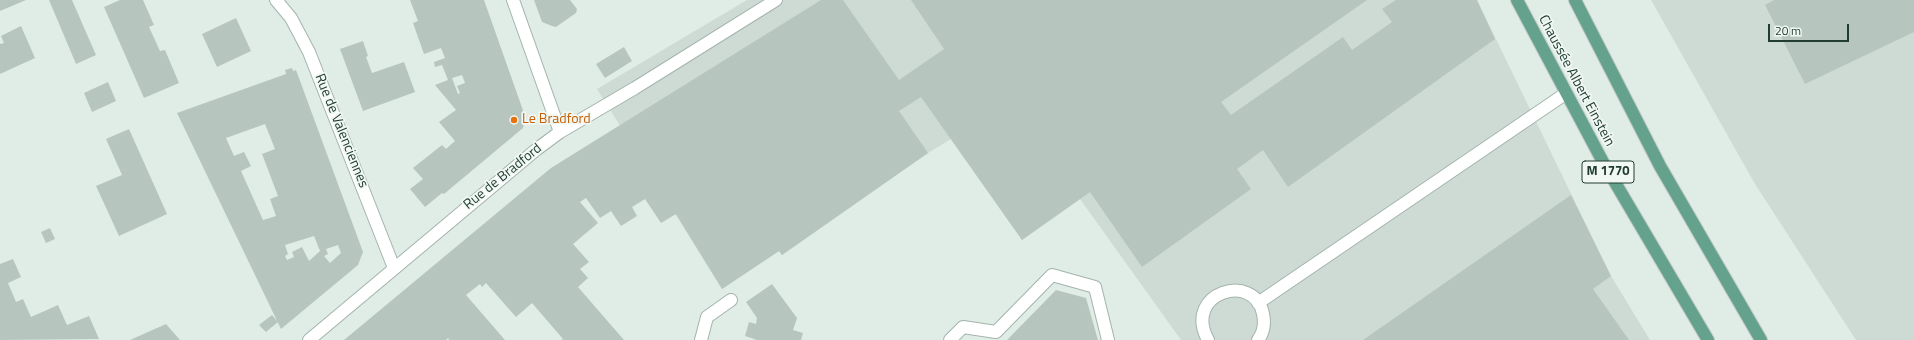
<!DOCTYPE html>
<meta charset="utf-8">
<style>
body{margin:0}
#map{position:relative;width:1914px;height:340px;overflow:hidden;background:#e0ece6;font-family:"Titillium Web",sans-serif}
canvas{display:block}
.scale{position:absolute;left:1768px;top:24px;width:81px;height:18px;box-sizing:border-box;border:2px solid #203c33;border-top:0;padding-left:5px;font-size:12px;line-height:14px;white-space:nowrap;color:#203c33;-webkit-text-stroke:3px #f1f8f4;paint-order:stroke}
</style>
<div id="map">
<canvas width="1914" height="340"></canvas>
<div class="scale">20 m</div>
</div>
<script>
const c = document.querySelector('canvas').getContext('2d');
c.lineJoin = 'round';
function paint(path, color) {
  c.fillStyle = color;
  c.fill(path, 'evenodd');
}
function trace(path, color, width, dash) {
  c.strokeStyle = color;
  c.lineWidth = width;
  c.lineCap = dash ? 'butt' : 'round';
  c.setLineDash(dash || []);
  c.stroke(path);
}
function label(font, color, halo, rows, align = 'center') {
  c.font = font + ' "Titillium Web",sans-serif';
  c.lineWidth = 3.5;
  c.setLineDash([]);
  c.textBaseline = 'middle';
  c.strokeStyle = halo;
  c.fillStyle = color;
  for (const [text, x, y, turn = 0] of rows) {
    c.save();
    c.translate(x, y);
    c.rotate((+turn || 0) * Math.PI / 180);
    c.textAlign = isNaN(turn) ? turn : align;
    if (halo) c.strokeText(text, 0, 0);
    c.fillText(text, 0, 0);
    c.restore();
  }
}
paint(new Path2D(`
 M747 0H1477L1611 276 1650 340H1181L1080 199 1022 240 951 139 928 153 782 255 779 251 722 289 597 89Z
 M1651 0H1914V340H1856L1755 184Z`), '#cedbd5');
paint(new Path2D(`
 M0 0H26L0 11Z
 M49 0H72L96 55 76 64Z
 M120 0H143L154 25 149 27 160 51 165 50 179 83 144 98 104 7Z
 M410 0H484L525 116 523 128 444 194 442 193 425 207 410 189 423 179 413 168 442 145 446 149 455 141 439 122 456 110 435 85 448 80 442 65 435 67 434 62 445 58 441 48 424 54 413 23 418 21ZM462 75 465 83 457 86 460 93 458 94 452 78Z
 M534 0H570L577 9 576 13 556 27 552 26 542 22Z
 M821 0H843L899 80 944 49 911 0H1367L1221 102 1231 115 1343 37 1352 50 1392 22 1382 9 1396 0H1477L1495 39 1288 187 1263 150 1237 169 1251 189 1142 267 1090 192 1022 240 921 97 899 111 928 153 782 255 779 251 722 289 676 214 661 223 645 199 632 207 637 216 621 226 611 211 600 218 586 198 580 202 598 223 573 244 589 262 580 269 588 278 578 287 624 340H561L563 339 532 303 516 317 486 283 482 287 480 284 466 295 505 340H449L448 338 446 340H344L551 168Z
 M1774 0H1914V32L1805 84 1765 5Z
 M236 18 251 51 217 67 202 34Z
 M21 26 35 58 0 74V44L4 43 1 36Z
 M363 41 368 56 366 57 372 73 404 62 415 92 363 111 340 49Z
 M624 47 632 61 605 78 596 64Z
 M292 68 293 71 296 70 363 252 358 265 281 329 177 113 286 74 285 70ZM265 124 275 149 262 154 278 196 270 199 276 216 263 220 241 171 251 166 244 152 234 156 226 138ZM314 236 320 251 309 261 302 247 292 252 294 257 287 260 285 256 288 254 285 245ZM338 245 341 253 330 263 324 256 328 254 326 249Z
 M108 82 116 101 92 112 84 93Z
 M129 129 167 214 119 236 96 186 122 175 106 139Z
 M1571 195 1611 276 1593 289 1629 340H1363Z
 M50 228 55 239 46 243 41 232Z
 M13 259 21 277 8 283 16 302 23 299 31 317 58 305 67 325 89 316 99 339 0 340V264Z
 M772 284 797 318 793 330 803 333 801 340H757L745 336 749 322 756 324 757 318 746 302Z
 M1056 290 1086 298 1098 340H1007Z
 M272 315 278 322 266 332 259 325Z
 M166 324 180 340H130Z`), '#b6c6be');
const service = new Path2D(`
 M1258 303 1565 94
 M701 340 707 317 731 300
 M950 340 963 327 996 332 1052 275 1095 287 1108 340
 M1208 340C1182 292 1255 271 1263 314 1265 323 1264 332 1258 340`);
const minor = new Path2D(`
 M276 0 291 18 309 52 394 268
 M513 0 560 132
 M309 340 537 149 560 132 635 88 776 0`);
const primary = new Path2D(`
 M1517 0 1603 162 1708 340
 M1575 0 1660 166 1761 340`);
trace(service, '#a3b4ad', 14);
trace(minor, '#a3b4ad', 14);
trace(primary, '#c1c8c6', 14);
trace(service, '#fff', 12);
trace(minor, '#fff', 12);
trace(primary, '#64a28e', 12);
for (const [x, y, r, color] of [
 [514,120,4,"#e8710a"]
]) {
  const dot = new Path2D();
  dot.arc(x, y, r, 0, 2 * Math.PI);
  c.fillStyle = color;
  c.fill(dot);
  trace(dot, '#f1f8f4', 1.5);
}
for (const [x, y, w] of [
 [1608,172,52]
]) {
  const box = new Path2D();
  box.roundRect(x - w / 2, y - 11, w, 22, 3);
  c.fillStyle = '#f1f8f4';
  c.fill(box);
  trace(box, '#203c33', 1);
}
label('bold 13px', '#203c33', null, [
 ["M 1770",1608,172]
]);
label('14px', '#203c33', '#f1f8f4', [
 ["Chaussée Albert Einstein",1576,81,62],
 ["Rue de Valenciennes",341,131,68],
 ["Rue de Bradford",503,177,-39]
]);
label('14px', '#c56008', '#f1f8f4', [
 ["Le Bradford",522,120]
], 'left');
</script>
